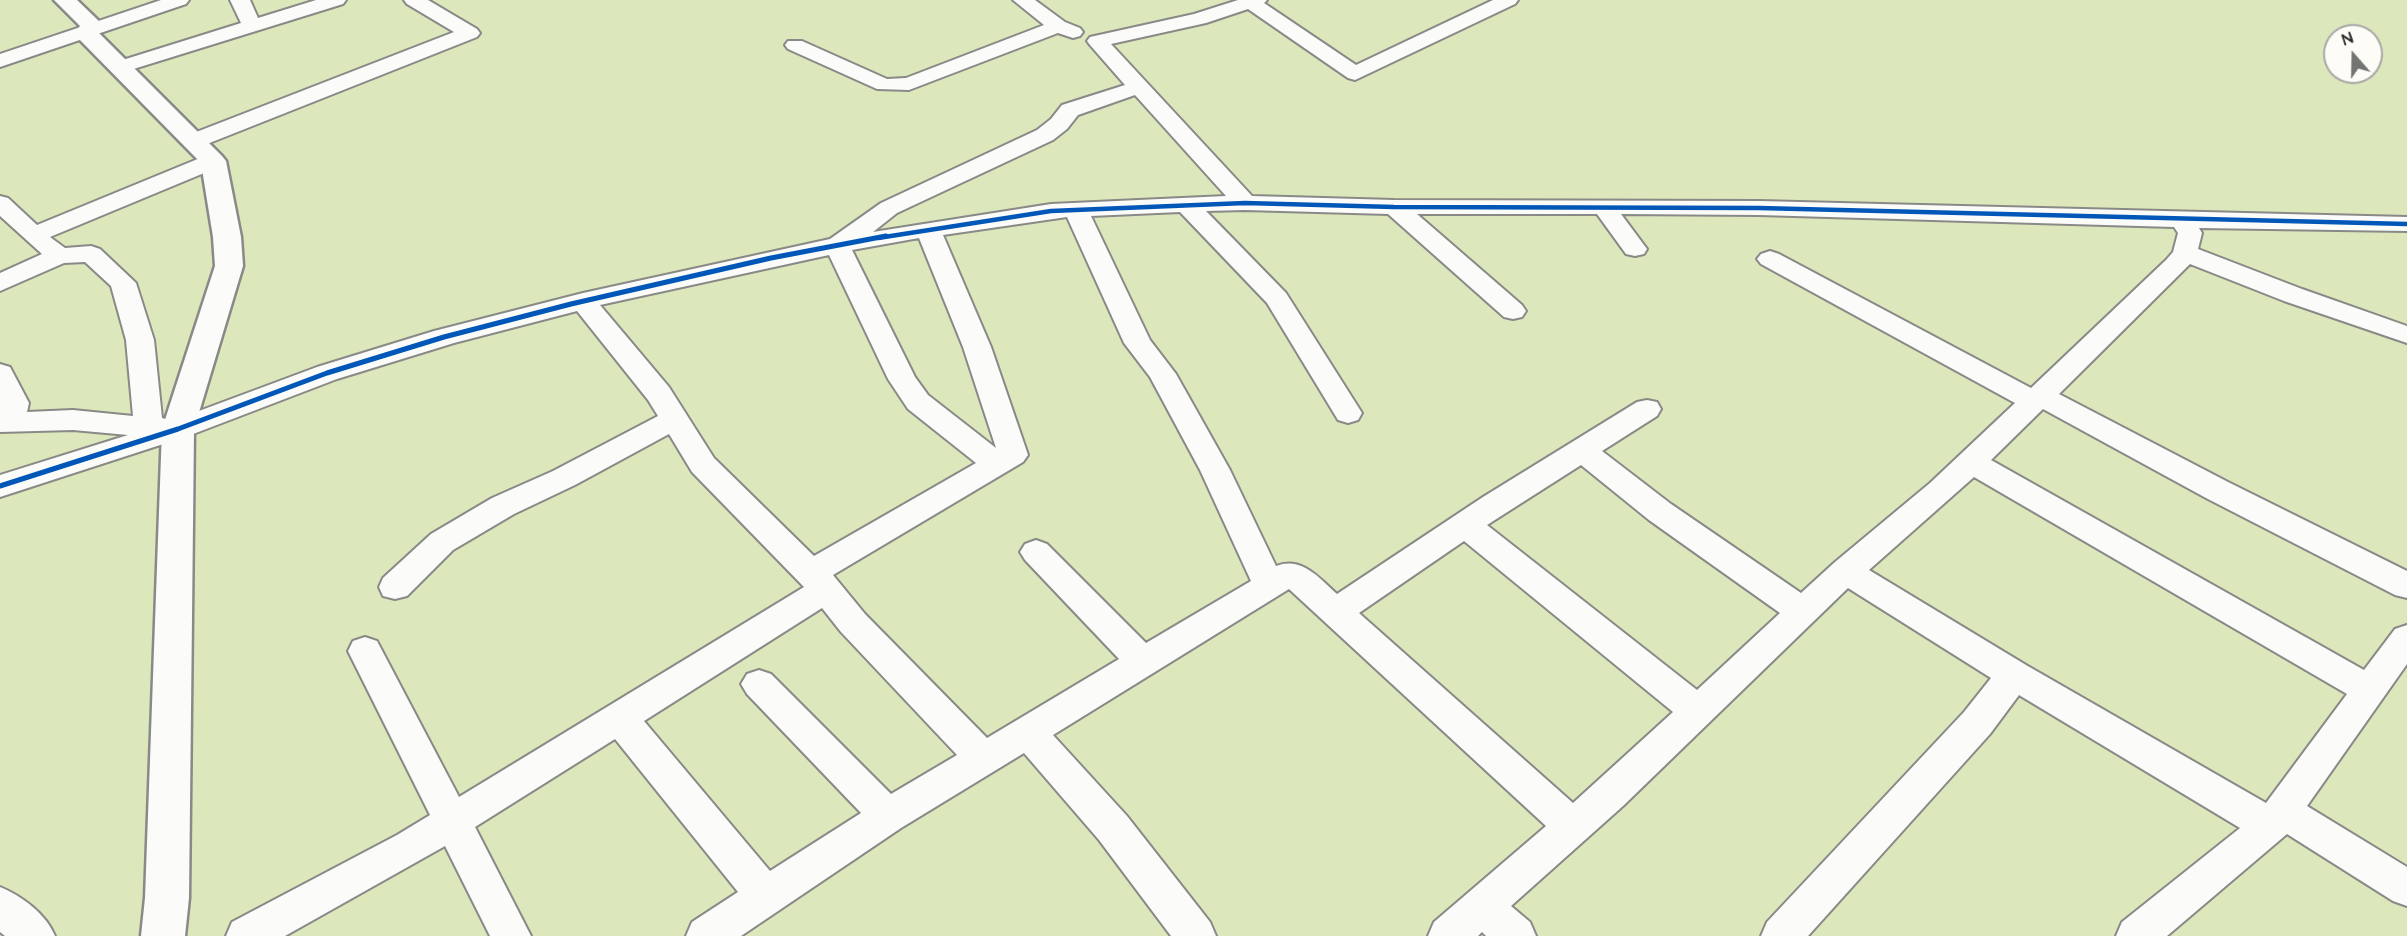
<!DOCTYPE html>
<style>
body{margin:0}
#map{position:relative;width:2407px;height:936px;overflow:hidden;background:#fcfbf8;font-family:"Architects Daughter",sans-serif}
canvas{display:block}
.north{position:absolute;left:2323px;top:24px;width:60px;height:60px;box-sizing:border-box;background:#fdfcf7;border:2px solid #a9a8a5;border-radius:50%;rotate:340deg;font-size:16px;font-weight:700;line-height:24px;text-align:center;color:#2b2b2b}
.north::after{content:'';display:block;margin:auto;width:21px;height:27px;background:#747473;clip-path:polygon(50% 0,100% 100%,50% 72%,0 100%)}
</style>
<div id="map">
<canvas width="2407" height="936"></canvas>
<div class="north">N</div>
</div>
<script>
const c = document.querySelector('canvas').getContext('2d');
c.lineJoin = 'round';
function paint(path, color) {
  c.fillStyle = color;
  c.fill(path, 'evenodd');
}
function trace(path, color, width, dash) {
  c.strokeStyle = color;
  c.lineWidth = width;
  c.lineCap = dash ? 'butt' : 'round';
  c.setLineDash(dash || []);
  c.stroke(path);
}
paint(new Path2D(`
 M0 0H2407V936H0ZM2335 36H2371V72H2335Z`), '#dde7bc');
const street = new Path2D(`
 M161 0H189L186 4 0 67V54Z
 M230 0H250L258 18 316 0H346L343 4 127 71 120 73 113 71 110 67 113 63 241 23Z
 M404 0H428L477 29 480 33 477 37 202 146 194 148 186 146 183 141 186 136 454 32 407 4Z
 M1013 0H1035L1065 22 1080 28 1083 32 1080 36 1073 38 1058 33 909 90 877 89 788 49 785 45 788 41H802L887 79 906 78 1044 25Z
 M1238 0H1267L1264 3 1356 65 1493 0H1518L1515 4 1355 80 1348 78 1248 9 1206 23 1111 44 1252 196 1394 200 1759 201 2407 217V231L2199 228 2202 233 2198 249 2302 289 2407 326V343L2284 301 2190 264 2059 394 2228 482 2407 571V598L2395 595 2206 498 2043 409 1991 460 2364 670 2395 629 2407 625V664L2307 806 2407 867V906L2393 901 2287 834 2167 936H2116L2122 922 2240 828 2019 695 1990 734 1808 936H1761L1767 922 1964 712 1991 678 1848 588 1623 806 1511 906 1530 922 1536 936H1486L1482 932 1478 936H1428L1434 922 1546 826 1289 589 1053 735 1127 816 1210 922 1216 936H1171L1099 840 1024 753 901 828 741 936H686L692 922 738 892 615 739 475 827 531 936H490L445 846 285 936H226L232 922 397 835 430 815 348 651 353 641 365 637 377 641 459 797 804 587 692 472 669 434 575 485 514 514 453 550 407 596 395 599 383 596 379 587 383 578 431 534 492 498 553 471 658 416 648 400 577 311 454 343 337 379 188 436 0 497V475L128 435 73 430 0 432V364L10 367 29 403 27 412 73 410 133 416 126 340 111 286 85 262 64 263 0 291V273L42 254 0 216V196L8 198 37 225 205 156 213 154 221 156 224 161 221 166 50 237 65 248 91 246 100 249 136 283 154 340 162 418 172 421 317 367 434 331 583 293 830 239 881 203 1037 130 1051 119 1062 105 1125 85 1090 45 1087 41 1090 37 1194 14ZM1135 95 1226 196 1051 204 873 232 897 213 1053 140 1067 129 1078 115ZM1245 210 1388 214 1504 317 1513 319 1522 317 1526 311 1522 305 1417 214H1597L1626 254 1635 256 1644 254 1647 249 1621 214 1759 215 2174 227 2178 233 2173 252 2166 260 2031 388 1779 254 1770 251 1761 254 1757 259 1761 264 2015 403 1930 483 1835 562 1801 593 1671 504 1602 451 1657 416 1661 409 1657 402 1647 400 1637 402 1483 497 1337 594C1319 578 1302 556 1276 566L1230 470 1176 374 1150 340 1091 216 1180 212 1267 303 1338 420 1348 423 1358 420 1362 413 1286 293 1206 211ZM1067 217 1124 343 1150 377 1200 470 1251 581 1146 643 1047 544 1036 540 1025 544 1020 552 1025 560 1119 659 987 738 865 614 833 575 1023 462 1028 455 991 347 943 235ZM919 238 963 347 996 448 928 395 915 377 852 250ZM829 255 888 379 908 409 976 463 814 556 714 458 669 387 600 305ZM1581 465 1649 520 1780 613 1697 690 1487 525ZM1974 477 2347 694 2266 803 2026 665 1869 570ZM1464 541 1673 712 1573 803 1359 613ZM822 608 841 632 957 755 891 794 771 674 759 670 747 674 741 684 747 694 861 813 770 871 644 721Z
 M0 887C22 896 46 914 55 936H5L0 932Z`);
const secondary = new Path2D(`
 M54 0H77L103 25 98 32 222 156 226 161 241 237 243 266 194 429 189 898 185 936H141L145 898 162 429 215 266 213 237 201 163 78 38 75 33 80 26Z`);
trace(street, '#898987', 4);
trace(secondary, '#898987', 5);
paint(street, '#fbfbf9');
paint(secondary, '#fbfbf9');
trace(new Path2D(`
 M878 238 1051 211 1245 203 1394 207 1759 208 2407 224`), '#0057b8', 4.5);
trace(new Path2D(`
 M0 486 178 429 327 373 444 337 571 304 771 258 886 236`), '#0057b8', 5);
</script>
